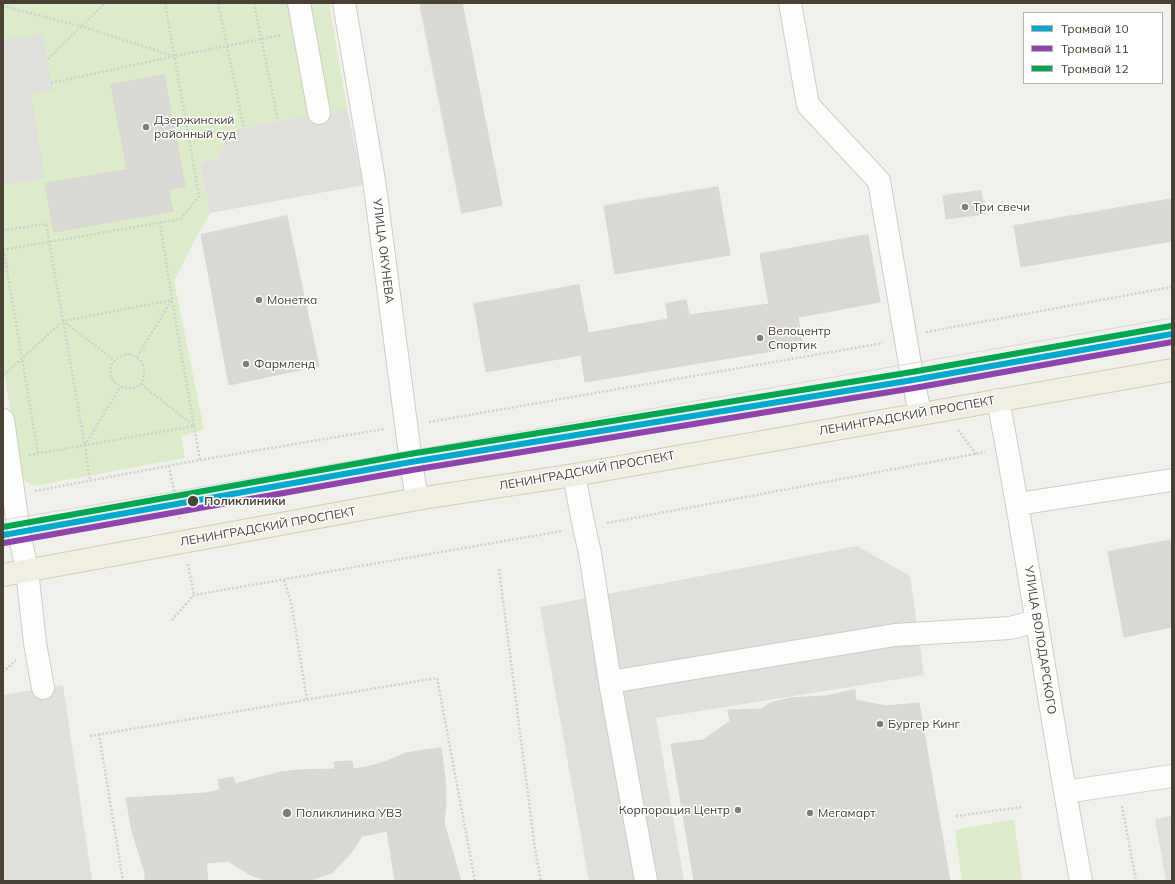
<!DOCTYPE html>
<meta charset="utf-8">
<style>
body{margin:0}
#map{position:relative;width:1175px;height:884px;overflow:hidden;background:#f1f0ea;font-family:Mulish,sans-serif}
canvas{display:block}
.frame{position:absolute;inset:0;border:4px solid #474136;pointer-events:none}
.legend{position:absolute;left:1023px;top:12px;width:140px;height:72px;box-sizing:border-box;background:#fff;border:1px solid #b5b3af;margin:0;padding:5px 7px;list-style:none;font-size:12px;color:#474136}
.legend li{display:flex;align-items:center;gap:8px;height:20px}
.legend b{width:20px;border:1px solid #b5b3af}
</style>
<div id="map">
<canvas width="1175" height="884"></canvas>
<div class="frame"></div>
<ul class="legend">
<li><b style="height:5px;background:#00a9ce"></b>Трамвай 10</li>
<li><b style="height:5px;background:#8e44ad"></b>Трамвай 11</li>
<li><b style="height:5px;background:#00a651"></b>Трамвай 12</li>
</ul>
</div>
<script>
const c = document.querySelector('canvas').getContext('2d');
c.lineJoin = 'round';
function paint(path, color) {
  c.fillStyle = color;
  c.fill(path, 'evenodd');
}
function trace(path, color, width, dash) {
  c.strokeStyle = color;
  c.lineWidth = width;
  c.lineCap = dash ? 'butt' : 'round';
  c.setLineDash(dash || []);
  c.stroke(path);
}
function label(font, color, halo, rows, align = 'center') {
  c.font = font + ' Mulish,sans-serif';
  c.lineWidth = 3;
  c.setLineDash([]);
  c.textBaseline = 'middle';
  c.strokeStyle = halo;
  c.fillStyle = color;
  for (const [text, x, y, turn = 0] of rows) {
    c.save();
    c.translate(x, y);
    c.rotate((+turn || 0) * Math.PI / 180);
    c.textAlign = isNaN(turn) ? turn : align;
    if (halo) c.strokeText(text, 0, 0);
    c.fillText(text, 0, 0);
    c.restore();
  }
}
paint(new Path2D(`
 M3 3H329L347 108 229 131 218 159 200 162 210 213 192 245 174 281 204 430 181 436 185 458 33 486 22 478 3 367Z
 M1014 819 1022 881H962L955 830Z`), '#dcecca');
paint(new Path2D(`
 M43 33 53 91 31 94 45 178 3 185V40Z
 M347 108 363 185 210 213 200 162 218 159 229 131Z
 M857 546 910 576 924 675 656 718 684 881H589L540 607Z
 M63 685 92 881H3V695Z
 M1172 816V881H1166L1155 819Z`), '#e0dfda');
const building = new Path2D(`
 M420 3H462L502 205 462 213Z
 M164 75 185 186 168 189 173 211 54 232 45 183 127 170 111 85Z
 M718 187 730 255 615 274 604 206Z
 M981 191 985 214 946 219 943 196Z
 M1172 199V241L1021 267 1014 226Z
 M287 216 319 366 229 385 201 235Z
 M868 235 880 302 772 322 760 254Z
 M579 285 592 353 486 372 474 304Z
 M686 300 689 315 769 304 772 322 798 317 803 346 585 382 581 355 592 353 588 333 668 319 666 304Z
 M1172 540V627L1124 637 1108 552Z
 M855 690 856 700 886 706 919 703 950 881H694L671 744 703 740 730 721 728 710 761 709 770 703 790 698 825 696Z
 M441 748 445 777 446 803 444 823 461 881H395L387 831 362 836 351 853 332 873 307 881H268L251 875 228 861 206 863 208 881H145V873L132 831 126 798 206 793 220 790 218 780 233 777 235 784 280 772 299 770 335 769 334 762 352 761 353 769 367 767 387 761 406 753Z`);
paint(building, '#dad8d2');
trace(building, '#d9d6d0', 1);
const minor = new Path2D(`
 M299 3 319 113
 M344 3 374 180 411 462 417 499
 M790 3 808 105 879 181 910 364 920 414
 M998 400C1029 560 1051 721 1081 881
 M3 420 19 532 27 570 35 643 43 688
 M574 475 584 527 590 553 610 682 895 635 1010 628 1037 621
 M1018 504 1172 480
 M610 682 646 881
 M1065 792 1172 776`);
const major = new Path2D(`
 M3 575 417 499 574 475 1172 370`);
trace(minor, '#cdccc6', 24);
trace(major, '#d3cdb7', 24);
trace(new Path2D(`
 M218 3 244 128
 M254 3 278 121
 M3 6 80 26 174 56
 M48 59 105 3
 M51 83 175 56 282 35
 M3 230 46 224 85 446 90 481
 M3 246 38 453
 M3 250 181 219 199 196 165 3
 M63 321 114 360
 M926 332 1172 287
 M130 354C140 358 147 366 143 378 143 380 142 382 141 384 139 386 133 388 130 388 107 390 101 356 130 354Z
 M137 357 171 301
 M3 376 63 321 172 300
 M141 384 194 426 200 460
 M429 422 883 343
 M958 430 976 454
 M85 445 120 387
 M29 455 194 426 172 300 160 223
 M169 466 180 520
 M35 491 200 460 384 429
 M607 523 985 452
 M188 564 194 595
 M499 569 535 849 541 881
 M284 580 291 602 307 700
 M172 620 194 595 562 531
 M3 672 16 660
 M99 734 123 881
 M90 736 437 678 475 881
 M1122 806 1136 881
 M956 816 1022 807`), '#d1d0ca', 2.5, [2, 2]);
trace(minor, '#fdfdfc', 22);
trace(major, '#f1eee4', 22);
trace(new Path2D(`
 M3 520 207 486 1172 318`), '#d9d9d8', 1);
trace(new Path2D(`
 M3 535 411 462 913 380 1172 334`), '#00a9ce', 6);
trace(new Path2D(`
 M4 543 412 470 914 388 1172 342`), '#8e44ad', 6);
trace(new Path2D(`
 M3 527 410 454 912 372 1171 326`), '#00a651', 6);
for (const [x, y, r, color] of [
 [146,127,4,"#827e75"],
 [965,207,4,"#827e75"],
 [259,300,4,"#827e75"],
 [760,338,4,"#827e75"],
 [246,364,4,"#827e75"],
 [193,501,6,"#474136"],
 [880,724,4,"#827e75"],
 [738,810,4,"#827e75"],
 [287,813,5,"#827e75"],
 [810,813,4,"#827e75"]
]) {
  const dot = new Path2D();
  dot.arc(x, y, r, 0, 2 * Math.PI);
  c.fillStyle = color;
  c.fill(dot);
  trace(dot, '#fff', 1.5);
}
label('12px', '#474136', '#fff', [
 ["Дзержинский",154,120],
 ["районный суд",154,134],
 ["Три свечи",973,207],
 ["Монетка",267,300],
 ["Велоцентр",768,331],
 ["Спортик",768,345],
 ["Фармленд",254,364],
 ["Бургер Кинг",888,724],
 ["Корпорация Центр",730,810,"right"],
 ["Поликлиника УВЗ",296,813],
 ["Мегамарт",818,813]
], 'left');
label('12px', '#474136', '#fff', [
 ["УЛИЦА ОКУНЕВА",383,251,83],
 ["ЛЕНИНГРАДСКИЙ ПРОСПЕКТ",907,416,-10],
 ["ЛЕНИНГРАДСКИЙ ПРОСПЕКТ",587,471,-10],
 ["ЛЕНИНГРАДСКИЙ ПРОСПЕКТ",268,527,-10],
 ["УЛИЦА ВОЛОДАРСКОГО",1040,640,81]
]);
label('bold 12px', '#474136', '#fff', [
 ["Поликлиники",204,501]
], 'left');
</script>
